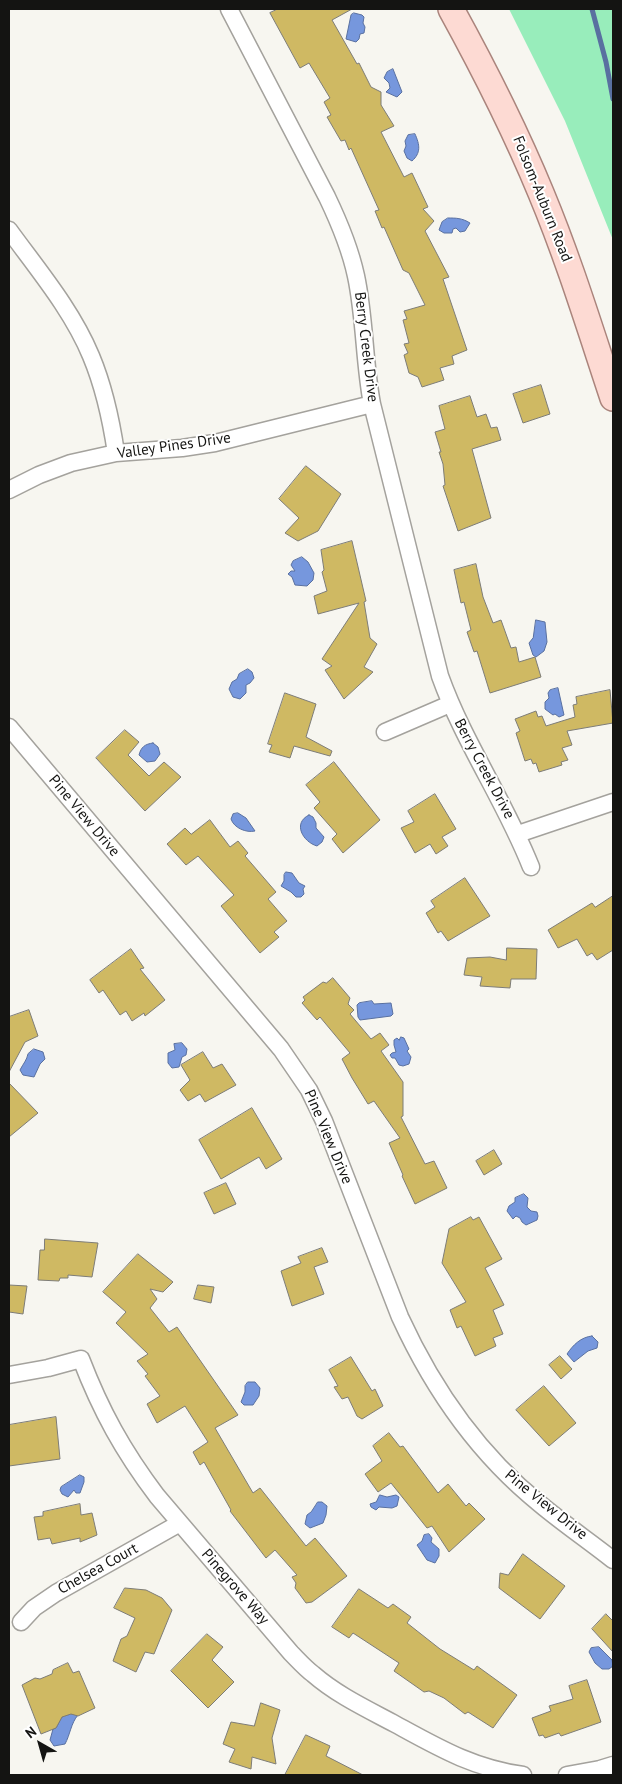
<!DOCTYPE html>
<style>
body{margin:0}
#map{position:relative;width:622px;height:1784px;overflow:hidden;background:#f7f6f0;font-family:"PT Sans",sans-serif}
canvas{display:block}
.frame{position:absolute;inset:0;border:10px solid #141412;pointer-events:none}
.north{position:absolute;left:15px;top:1719px;width:50px;height:50px;-webkit-text-stroke:4px #fff;paint-order:stroke;rotate:322deg;font-size:14px;font-weight:700;line-height:20px;text-align:center;color:#141412}
.north::after{content:'';display:block;margin:auto;width:18px;height:22px;background:#141412;clip-path:polygon(50% 0,100% 100%,50% 72%,0 100%)}
</style>
<div id="map">
<canvas width="622" height="1784"></canvas>
<div class="frame"></div>
<div class="north">N</div>
</div>
<script>
const c = document.querySelector('canvas').getContext('2d');
c.lineJoin = 'round';
function paint(path, color) {
  c.fillStyle = color;
  c.fill(path, 'evenodd');
}
function trace(path, color, width, dash) {
  c.strokeStyle = color;
  c.lineWidth = width;
  c.lineCap = dash ? 'butt' : 'round';
  c.setLineDash(dash || []);
  c.stroke(path);
}
function label(font, color, halo, rows, align = 'center') {
  c.font = font + ' "PT Sans",sans-serif';
  c.lineWidth = 4;
  c.setLineDash([]);
  c.textBaseline = 'middle';
  c.strokeStyle = halo;
  c.fillStyle = color;
  for (const [text, x, y, turn = 0] of rows) {
    c.save();
    c.translate(x, y);
    c.rotate((+turn || 0) * Math.PI / 180);
    c.textAlign = isNaN(turn) ? turn : align;
    if (halo) c.strokeText(text, 0, 0);
    c.fillText(text, 0, 0);
    c.restore();
  }
}
paint(new Path2D(`
 M509 9H613V240L565 121Z`), '#98edbb');
const water = new Path2D(`
 M354 13 362 15 364 17 363 23 365 27 364 33 360 34 359 39 356 42 346 39 351 15Z
 M393 69 402 92 397 97 386 92 390 88 389 83 384 78 387 72Z
 M415 134C420 145 421 153 412 161L407 158 404 151 406 146 405 141 408 135Z
 M448 218C456 218 462 218 470 223L465 231 460 232 456 228 453 229 452 233H444L439 230 442 222Z
 M302 557 308 562 314 573 313 580 307 586 295 585 292 577 288 574 291 571H295L291 565 293 561Z
 M536 620 545 622 547 642 544 651 536 657 533 655 529 643 533 638Z
 M248 669 252 672 254 678 250 683 246 685V693L240 699 233 697 229 689 232 682 237 679 239 674Z
 M558 688 564 715 559 717 555 714 553 715 545 709V702L549 698 548 693 550 690Z
 M153 743 158 747 160 754 155 761 147 762 139 755C141 747 145 744 153 743Z
 M238 813 246 818 255 831C246 833 234 828 231 819L233 814Z
 M309 815 313 817 316 823V828L324 837 322 842 317 846C303 842 292 823 309 815Z
 M286 872 292 873 299 883 305 886 303 889 304 894 301 897H296L291 892 281 886 284 881V875Z
 M372 1001 374 1004 391 1003 393 1014 391 1016 360 1020 358 1017 357 1005 359 1003Z
 M401 1037 404 1038 409 1049 407 1051 411 1057 409 1064 403 1066 399 1065 395 1058H392L390 1055 392 1053 396 1052 394 1045V1040L397 1038 399 1040Z
 M182 1043 187 1049 186 1055 182 1057 179 1067 172 1068 168 1063V1053L175 1050 174 1044Z
 M34 1049 43 1052 45 1059 40 1064 34 1077 23 1075 20 1070C23 1064 27 1060 28 1054Z
 M524 1194 528 1198 527 1207 531 1211 537 1212 538 1216 537 1220 526 1225 522 1222 520 1218 516 1216 513 1219 507 1211 509 1206 515 1202V1198Z
 M592 1336 598 1342 597 1348 588 1351 574 1362 567 1354C573 1345 581 1337 592 1336Z
 M248 1382H255L260 1388 259 1396 253 1405H244L241 1402 245 1392V1386Z
 M80 1475 84 1477V1482L80 1493H76L74 1490 68 1497 62 1494 60 1490 61 1487Z
 M380 1495 387 1497 396 1495 399 1497 397 1506 392 1508 379 1507 376 1510 371 1507 370 1504 376 1502Z
 M318 1502H322L327 1506 326 1515 323 1523 310 1528 305 1524 307 1515 311 1512Z
 M429 1534 432 1538 431 1542 439 1549V1556L435 1563 427 1560 417 1545 422 1541 424 1535Z
 M599 1647 612 1660 613 1666 609 1669H602L595 1663 589 1652 591 1648Z
 M71 1714 78 1715C71 1723 70 1735 65 1744L54 1746 50 1740 53 1729 56 1728 62 1717Z`);
paint(water, '#7697dd');
trace(water, '#5970a0', 1);
trace(new Path2D(`
 M592 9 606 62 613 99`), '#5970a0', 5);
const building = new Path2D(`
 M278 9H352L332 20 357 64 359 63 371 87 381 92V105L394 126 381 132 404 177 412 173 428 207 423 209 434 221 425 231 449 277 443 279 467 350 452 356 454 364 440 368 444 380 422 387 418 377 409 373 404 355 408 353 404 344 409 343 403 320 407 319 404 311 425 305 409 273 403 270 384 227 382 228 375 211 379 210 351 148 349 150 345 140 341 141 327 117 331 115 324 102 330 98 309 63 300 68 270 13Z
 M541 385 550 414 523 423 513 394Z
 M470 396 477 417 486 414 491 428 497 427 501 440 472 449 491 518 458 531 443 486 445 485 443 464 439 452H441L435 432 445 429 439 406Z
 M306 466 341 494 318 531 298 541 285 533 299 518 279 499Z
 M352 541 366 601 364 602 370 638 377 644 364 667 373 672 344 699 325 670 332 666 322 659 359 603 318 614 314 596 327 591 322 572 324 570 321 550Z
 M476 564 483 597 493 623 501 620 511 648 516 647 519 662 535 657 541 677 490 693 477 651 474 652 467 632 471 630 464 602 461 603 454 570Z
 M610 690 613 723 567 731 572 745 562 748 568 760 561 762 562 765 539 772 536 763 533 764 531 759 525 761 516 733 520 731 515 719 536 711 538 717 542 716 546 726 575 717 573 705 577 704 576 697Z
 M285 693 316 704 306 737 332 751 330 756 294 746 290 758 269 752 272 745 268 744Z
 M125 730 139 742 128 755 149 776 164 762 181 777 145 811 96 758Z
 M334 762 380 820 343 853 332 839 337 834 314 808 320 802 306 785Z
 M435 794 456 829 442 837 448 846 436 854 430 844 415 853 401 828 414 822 408 811Z
 M210 820 230 847 238 841 248 853 245 856 276 892 268 899 287 921 274 932 279 937 260 953 221 906 234 895 198 856 186 865 167 844 185 828 191 834Z
 M465 878 490 916 448 941 441 931 438 933 426 913 435 907 431 901Z
 M613 896V950L597 960 592 953 587 956 577 939 558 948 548 930 592 903 595 907Z
 M507 948 537 949 536 979H511L510 988 480 986 482 977 464 975 467 958 490 957 506 960Z
 M131 949 144 968 140 969 165 1000 145 1016 144 1013 132 1021 126 1011 120 1015 103 990 99 993 90 980Z
 M333 978 350 998 348 1004 354 1010 350 1014 371 1039 380 1033 389 1045 381 1051 403 1082V1116L401 1117 425 1164 434 1161 447 1188 415 1204 402 1176 403 1175 389 1143 400 1138 374 1101 368 1104 352 1078 342 1059 350 1053 320 1017 317 1020 302 1003 305 1000 303 997 323 982 326 983Z
 M29 1010 38 1036 25 1042 9 1072V1017Z
 M203 1052 213 1068 222 1064 236 1085 205 1102 200 1094 188 1101 180 1090 190 1080 181 1065Z
 M9 1083 38 1113 9 1137Z
 M252 1108 282 1159 266 1169 259 1157 221 1179 199 1140Z
 M494 1150 502 1164 484 1175 476 1161Z
 M226 1183 236 1204 214 1214 204 1193Z
 M471 1217 473 1220 479 1217 502 1259 485 1268 504 1305 493 1310 503 1334 493 1338 496 1346 475 1356 461 1326 457 1328 450 1310 466 1302 442 1263 449 1229Z
 M45 1239 98 1243 92 1277 68 1275V1278H60L59 1281 38 1280 40 1250H44Z
 M322 1248 328 1262 314 1267 324 1294 292 1306 281 1271 301 1263 298 1257Z
 M138 1254 173 1282 163 1292 150 1289 157 1299 150 1308 169 1332 177 1327 238 1415 215 1428 253 1493 260 1488 306 1546 315 1538 347 1576 312 1602 306 1603 298 1592 295 1588 296 1583 292 1577 297 1575 275 1550 266 1558 230 1511 231 1510 204 1462 200 1465 193 1452 208 1442 185 1406 157 1423 147 1404 160 1396 145 1376 148 1374 137 1361 148 1354 116 1323 126 1312 103 1292Z
 M9 1285 27 1286 23 1314 9 1312Z
 M198 1285 214 1287 211 1303 194 1299Z
 M560 1356 572 1369 561 1379 549 1365Z
 M351 1357 372 1391 375 1389 383 1406 362 1419 357 1416 348 1397 342 1399 334 1387 338 1386 329 1370Z
 M544 1386 576 1423 549 1446 516 1410Z
 M56 1417 60 1459 9 1466V1425Z
 M389 1433 400 1447 403 1446 438 1493 448 1484 466 1506 469 1503 485 1519 449 1552 432 1526 427 1528 391 1483 378 1492 365 1474 382 1461 373 1446Z
 M80 1504 81 1515 92 1513 97 1535 80 1542V1538L52 1544 50 1538 38 1540 34 1517 43 1516V1512Z
 M523 1554 565 1586 540 1619 499 1588 500 1573 508 1575Z
 M125 1588 146 1590 162 1598 172 1610 154 1654 145 1652 136 1672 113 1661 121 1639 127 1636 135 1618 114 1608Z
 M359 1589 388 1608 393 1604 411 1617 407 1623 440 1649 474 1670 477 1666 517 1695 493 1728 468 1712 465 1714 444 1698 429 1691 424 1692 394 1671 399 1663 353 1633 349 1638 332 1627Z
 M606 1614 613 1621V1652L592 1629Z
 M207 1634 223 1647 212 1660 234 1682 208 1708 171 1671Z
 M68 1663 73 1673 79 1671 95 1708 78 1716 71 1714 62 1717 56 1728 41 1734 22 1685 35 1678 40 1679 52 1674 53 1670Z
 M587 1680 601 1722 561 1736 559 1733 545 1738 543 1735 539 1736 532 1718 551 1711 549 1706 573 1699 569 1686Z
 M261 1703 280 1710 272 1738 276 1764 252 1757 251 1769 229 1762 235 1749 223 1744 231 1722 254 1726Z
 M306 1735 330 1746 326 1756 363 1775H285Z`);
paint(building, '#cfb963');
trace(building, '#7d7c77', 1);
const minor = new Path2D(`
 M229 9 327 197C339 222 350 248 356 276 365 318 364 362 372 404L440 676C464 743 505 801 531 867
 M9 230C38 270 72 310 91 356 104 387 111 419 116 453
 M9 490 39 475 71 463 116 453 182 448 215 443 372 404
 M9 727 281 1049 309 1090 324 1121 400 1317C433 1389 478 1454 540 1504 564 1524 589 1541 613 1560
 M385 732 450 704
 M518 834 613 802
 M9 1375 48 1368 81 1359C101 1411 123 1451 157 1496L291 1653C298 1660 305 1668 313 1674 337 1695 367 1709 395 1724 439 1748 473 1768 523 1775
 M21 1622 34 1608 56 1593 180 1523
 M567 1775 600 1769 613 1765`);
const primary = new Path2D(`
 M451 9C484 69 515 130 541 193 569 260 590 329 613 398`);
trace(minor, '#a4a29d', 19);
trace(primary, '#aa847c', 28);
trace(minor, '#fff', 16);
trace(primary, '#fddad3', 25);
label('15px', '#141412', '#fff', [
 ["Folsom-Auburn Road",542,199,68],
 ["Berry Creek Drive",366,347,83],
 ["Valley Pines Drive",174,446,-8],
 ["Berry Creek Drive",484,769,62],
 ["Pine View Drive",84,816,50],
 ["Pine View Drive",328,1137,67],
 ["Pine View Drive",546,1505,39],
 ["Chelsea Court",98,1569,-29],
 ["Pinegrove Way",235,1587,49]
]);
</script>
